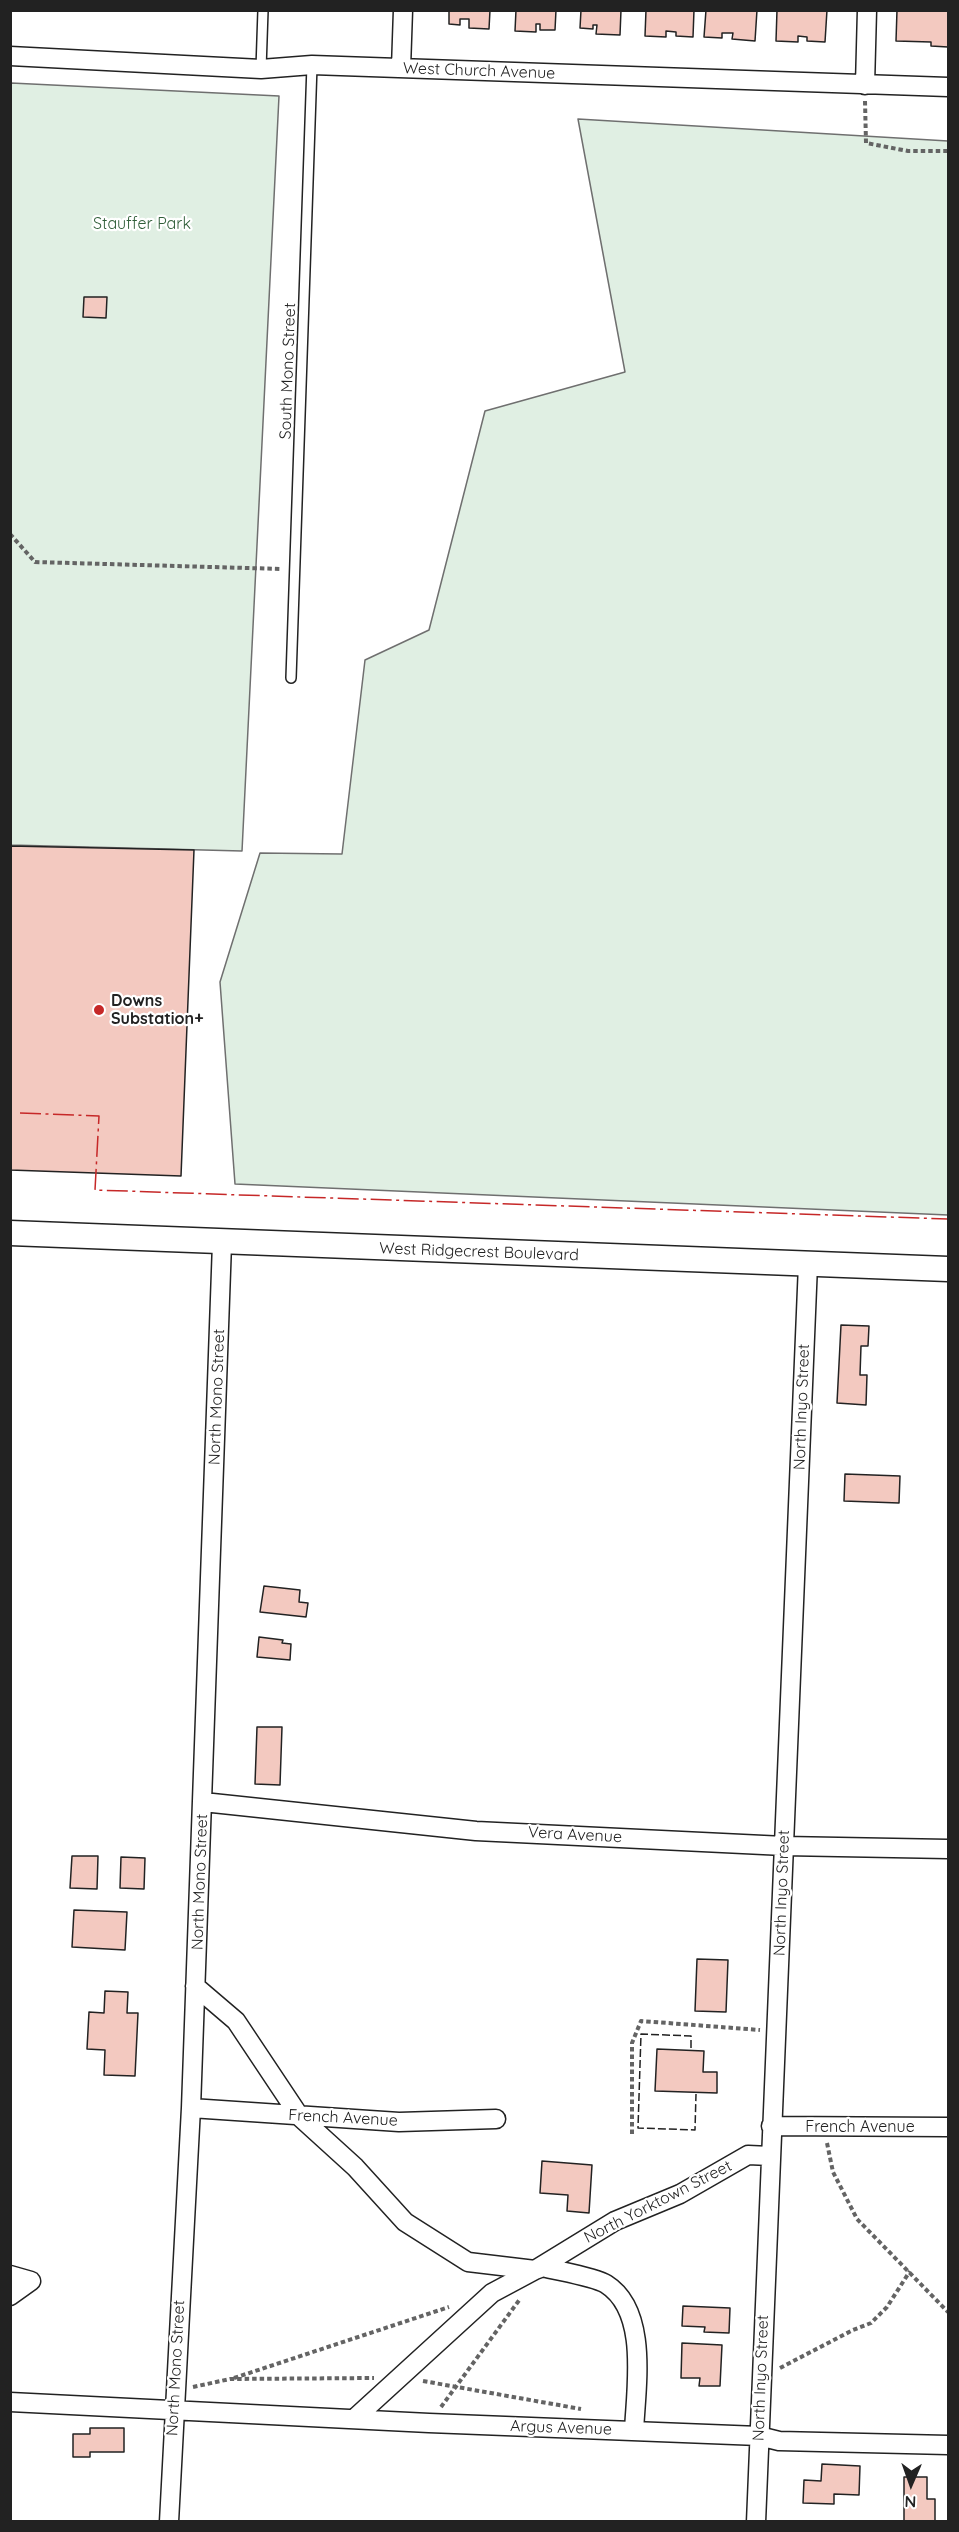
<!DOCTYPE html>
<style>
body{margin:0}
#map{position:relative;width:959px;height:2532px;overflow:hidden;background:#fff;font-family:Quicksand,sans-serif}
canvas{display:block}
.frame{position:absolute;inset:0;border:12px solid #222;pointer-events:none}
.north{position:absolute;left:881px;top:2454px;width:60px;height:60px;-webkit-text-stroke:4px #fff;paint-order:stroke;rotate:182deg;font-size:16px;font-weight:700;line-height:24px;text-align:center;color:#222}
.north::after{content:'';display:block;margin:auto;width:21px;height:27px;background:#222;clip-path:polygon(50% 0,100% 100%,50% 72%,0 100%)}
</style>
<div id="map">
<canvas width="959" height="2532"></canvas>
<div class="frame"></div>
<div class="north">N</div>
</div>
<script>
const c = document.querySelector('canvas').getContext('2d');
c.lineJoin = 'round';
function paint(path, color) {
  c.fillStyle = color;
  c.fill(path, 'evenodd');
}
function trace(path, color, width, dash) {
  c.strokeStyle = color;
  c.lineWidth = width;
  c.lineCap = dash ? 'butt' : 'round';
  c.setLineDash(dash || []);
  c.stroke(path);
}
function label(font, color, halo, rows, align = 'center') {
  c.font = font + ' Quicksand,sans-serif';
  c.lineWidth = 4.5;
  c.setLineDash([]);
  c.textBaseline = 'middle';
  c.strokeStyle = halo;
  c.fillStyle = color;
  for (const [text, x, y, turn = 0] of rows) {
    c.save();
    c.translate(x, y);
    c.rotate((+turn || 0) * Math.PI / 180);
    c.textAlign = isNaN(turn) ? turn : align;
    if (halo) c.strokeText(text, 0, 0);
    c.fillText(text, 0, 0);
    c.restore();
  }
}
const green = new Path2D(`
 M11 83 279 96 242 851 11 845Z
 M578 119 948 141V1215L235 1184 220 982 260 853 342 854 365 660 429 630 485 411 625 372Z`);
paint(green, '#e0efe3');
trace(green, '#6f6f6f', 1.5);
const building = new Path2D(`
 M449 10H490L489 29 469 28V19H460V25L449 24Z
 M516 10H556L555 30H540V24H536V32L515 31Z
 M581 10H621L620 35 596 34 597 25H593V29L580 28Z
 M646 10H694L693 37 676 36V32L666 31V37L645 36Z
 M706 10H757L755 41 732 39 733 33H722V38L704 37Z
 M777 10H827L825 42 807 41V37L798 36V42L776 41Z
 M897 10H948V47L931 46V42L896 41Z
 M84 297H107L106 318 83 317Z
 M10 846 194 850 181 1176 10 1170Z
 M841 1325 869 1326 868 1346H861L860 1375H867L866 1405 837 1403Z
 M845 1474 900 1476 899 1503 844 1501Z
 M264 1586 300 1590 299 1602 308 1603 306 1617 260 1612Z
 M259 1637 283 1640 282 1643 291 1644 290 1660 257 1657Z
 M257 1727H282L280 1785 255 1784Z
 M72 1856H98L97 1889 70 1888Z
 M121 1857 145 1858 144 1889 120 1888Z
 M74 1910 127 1912 125 1950 72 1947Z
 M697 1959 728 1960 726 2012 695 2011Z
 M105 1991 128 1992 127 2013H138L135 2076 104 2075 105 2050 87 2049 89 2012 104 2013Z
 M657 2049 704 2051 703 2072H717V2093L655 2091Z
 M542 2161 592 2165 589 2213 567 2211 568 2195 540 2193Z
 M683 2306 730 2308 729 2333 704 2332 705 2327 682 2326Z
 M682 2343 722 2345 720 2386H699L700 2378H681Z
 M90 2428H124V2452H90V2457H73V2434H90Z
 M822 2464 860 2466 859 2495 834 2494V2504L803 2503 804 2480 821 2481Z
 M904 2477H927V2499H935V2522H904Z`);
paint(building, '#f3c9c0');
trace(building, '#222', 1.5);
const lane = new Path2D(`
 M261 69 263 10
 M291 678 312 65`);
const street = new Path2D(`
 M10 56 261 69 312 65 948 87
 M401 68 403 10
 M865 85 867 10
 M203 1802 476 1831 784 1846 948 1849
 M195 1986 236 2021 300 2117 355 2167 405 2222 468 2262 535 2270 543 2267C558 2271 595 2277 606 2284 649 2311 636 2387 634 2431
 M191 2108 399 2122 496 2119
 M771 2126 948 2127
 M10 2275 31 2281 10 2296
 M10 2402 429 2423 759 2436 779 2441 948 2445
 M354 2419 492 2293 535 2270 615 2221 680 2194 748 2155 770 2156
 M169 2522 191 2108 222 1243
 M756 2522 808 1264`);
const secondary = new Path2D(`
 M10 1233 948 1269`);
trace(lane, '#222', 12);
trace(street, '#222', 21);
trace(secondary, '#222', 27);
trace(new Path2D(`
 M865 101 866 143 908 151H948
 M10 534 35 562 282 569
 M632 2134V2043L641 2021 760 2030
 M827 2143 833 2172 857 2219 948 2312
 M780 2368 853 2330 871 2323 887 2307 910 2271
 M234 2378 449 2307
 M423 2381 581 2409
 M193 2387 230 2379 374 2378
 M441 2407 520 2299`), '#646464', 4, [4.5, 3]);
trace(lane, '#fff', 9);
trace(street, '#fff', 18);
trace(secondary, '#fff', 24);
trace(new Path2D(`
 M691 2048V2036L641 2034 638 2128 695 2130 696 2094`), '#222', 1.5, [8, 3]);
trace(new Path2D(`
 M20 1113 99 1116 95 1190 948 1219`), '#c62828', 1.5, [21, 4.5, 3, 4.5]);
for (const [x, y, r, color] of [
 [99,1010,6,"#c62828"]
]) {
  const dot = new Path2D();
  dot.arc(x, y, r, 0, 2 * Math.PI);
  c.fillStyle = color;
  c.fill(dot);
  trace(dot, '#fff', 2);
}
label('16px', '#222', '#fff', [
 ["West Church Avenue",479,71,2],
 ["South Mono Street",288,371,-88],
 ["West Ridgecrest Boulevard",479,1252,2],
 ["North Mono Street",217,1397,-88],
 ["North Inyo Street",802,1407,-88],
 ["Vera Avenue",575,1835,3],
 ["North Mono Street",200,1882,-88],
 ["North Inyo Street",782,1893,-88],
 ["French Avenue",343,2118,3],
 ["French Avenue",860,2127],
 ["North Yorktown Street",658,2202,-27],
 ["North Mono Street",176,2368,-87],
 ["North Inyo Street",761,2378,-88],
 ["Argus Avenue",561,2428,2]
]);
label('16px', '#2f5e38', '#fff', [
 ["Stauffer Park",142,224]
]);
label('bold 16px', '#222', '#fff', [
 ["Downs",111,1001],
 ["Substation+",111,1019]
], 'left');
</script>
